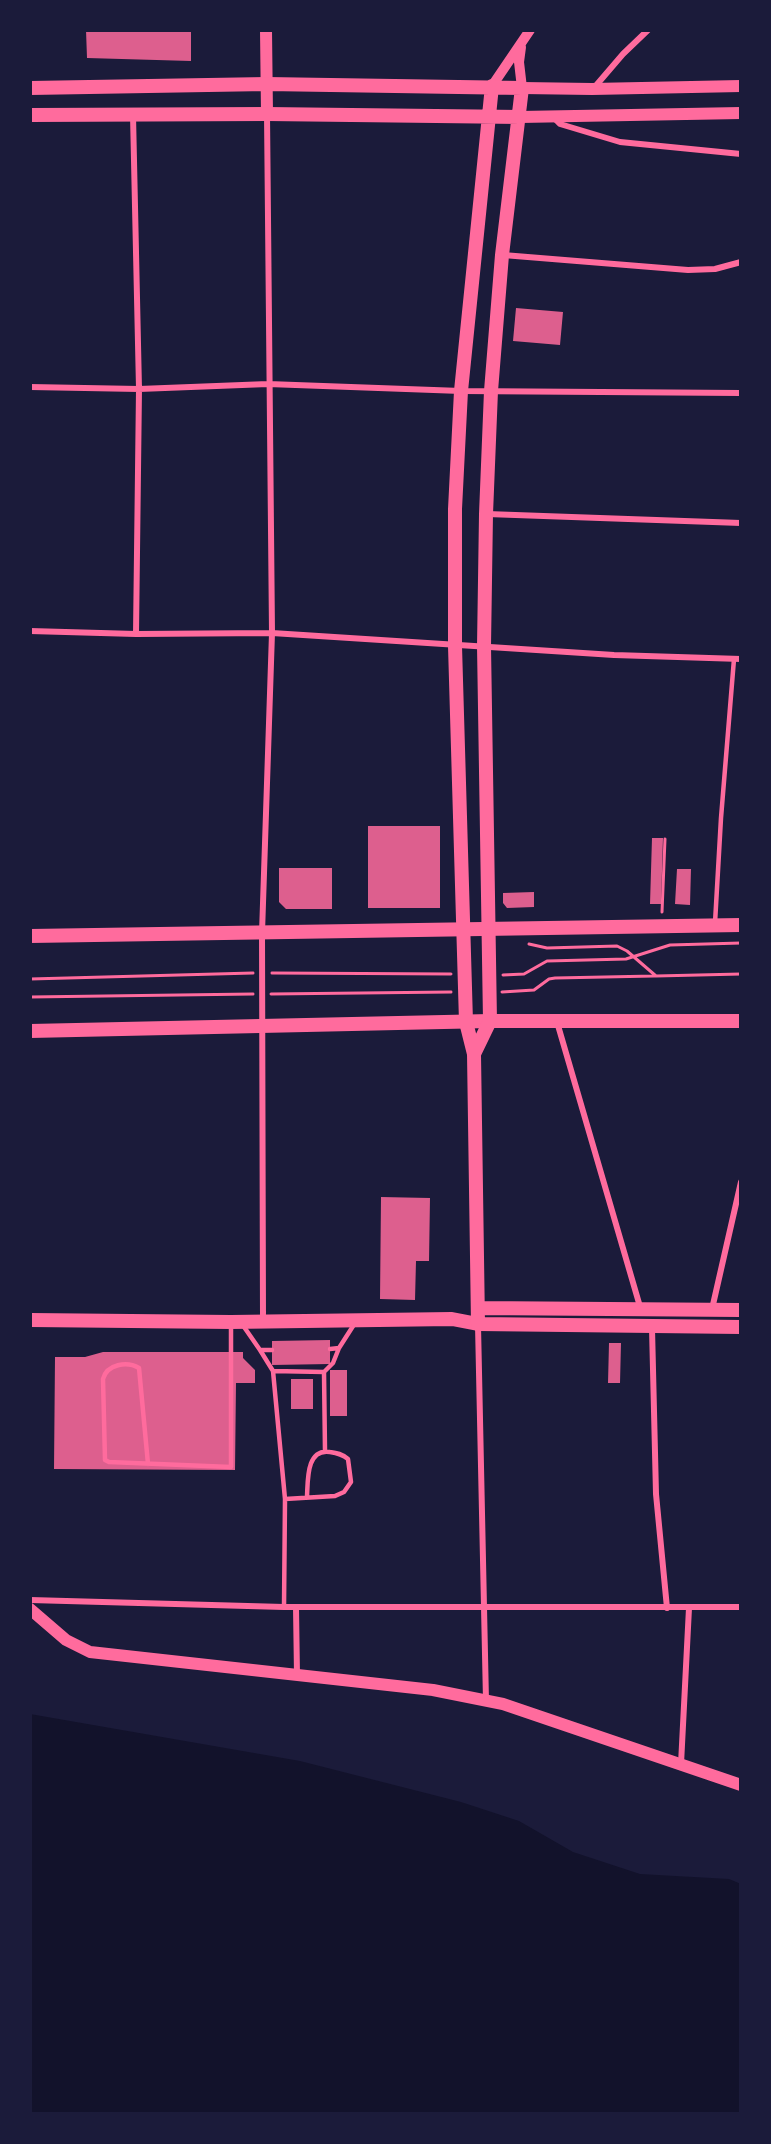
<!DOCTYPE html>
<style>
body{margin:0}
#map{position:relative;width:771px;height:2144px;overflow:hidden;background:#1b1b3a;font-family:"Nunito Sans",sans-serif}
canvas{display:block}
.frame{position:absolute;inset:0;border:32px solid #1b1b3a;pointer-events:none}
</style>
<div id="map">
<canvas width="771" height="2144"></canvas>
<div class="frame"></div>
</div>
<script>
const c = document.querySelector('canvas').getContext('2d');
c.lineJoin = 'round';
function paint(path, color) {
  c.fillStyle = color;
  c.fill(path, 'evenodd');
}
function trace(path, color, width, dash) {
  c.strokeStyle = color;
  c.lineWidth = width;
  c.lineCap = dash ? 'butt' : 'round';
  c.setLineDash(dash || []);
  c.stroke(path);
}
paint(new Path2D(`
 M30 1714 300 1761 461 1802 519 1821 573 1852 640 1874 729 1879 741 1884V2114H30Z`), '#12122b');
paint(new Path2D(`
 M86 30H191V61L87 58Z
 M516 308 563 312 560 345 513 341Z
 M368 826H440V908H368Z
 M652 838H663L661 904H650Z
 M279 868H332V909H286L279 902Z
 M677 869H691L690 905 675 904Z
 M534 892V907L507 908 503 903V893Z
 M381 1197 430 1198 429 1261H416L415 1300 380 1299Z
 M330 1340V1364L272 1365V1341Z
 M609 1343H621L620 1383H608Z
 M103 1352H243V1358L255 1370V1383H236L235 1470 54 1469 55 1357H85Z
 M330 1370H347V1416H330Z
 M291 1379H313V1409H291Z`), '#dd5f8e');
trace(new Path2D(`
 M662 912 665 839
 M529 944 547 948 617 946 627 951 656 976 741 974
 M272 973 451 974
 M503 975 524 974 547 961 626 959 670 945 741 943
 M30 979 253 973
 M502 992 534 990 549 979 555 978 654 976
 M271 994 451 992
 M30 997 253 994`), '#ff6b9d', 3);
trace(new Path2D(`
 M715 923 721 818 734 659
 M242 1324 260 1350H272
 M330 1349 339 1348 355 1323
 M260 1350 273 1371 324 1372 333 1363 339 1348
 M273 1371 285 1499 284 1607
 M324 1372 325 1451
 M148 1464 139 1368C127 1361 107 1364 103 1379L105 1460 109 1462 231 1467V1324
 M285 1499 335 1496 344 1492 351 1482 348 1459C342 1454 337 1453 330 1452 306 1448 308 1481 307 1496`), '#ff6b9d', 4.5);
trace(new Path2D(`
 M593 89 623 54 648 30
 M133 115 139 389 136 634
 M553 117 560 124 620 142 741 154
 M503 255 688 270 715 269 741 262
 M30 387 139 389 268 384 461 391 741 393
 M487 514 741 523
 M30 631 136 634 272 633 614 655 741 659
 M557 1022 641 1310
 M712 1309 741 1182
 M263 1321 262 933 272 633 267 114
 M478 1325 486 1701
 M652 1328 656 1494 667 1608
 M30 1600 284 1607H741
 M296 1607 297 1675
 M681 1764 689 1608`), '#ff6b9d', 6);
trace(new Path2D(`
 M521 47 519 62 522 88
 M492 86 530 30`), '#ff6b9d', 10);
trace(new Path2D(`
 M266 30 267 114
 M522 88 592 89 741 86
 M520 117 741 113
 M30 1609 66 1640 90 1652 433 1690 503 1704 741 1785`), '#ff6b9d', 12);
trace(new Path2D(`
 M30 936 741 925
 M30 1031 490 1021H741
 M30 1320 231 1322 452 1319 478 1324`), '#ff6b9d', 14);
trace(new Path2D(`
 M492 86 461 391 455 509V646L466 1022 474 1054 478 1324 741 1327
 M30 88 267 84 522 88 502 255 491 391 486 514 484 646 490 1021 474 1054
 M30 115 267 114 520 117
 M478 1308 741 1310`), '#ff6b9d', 14);
</script>
